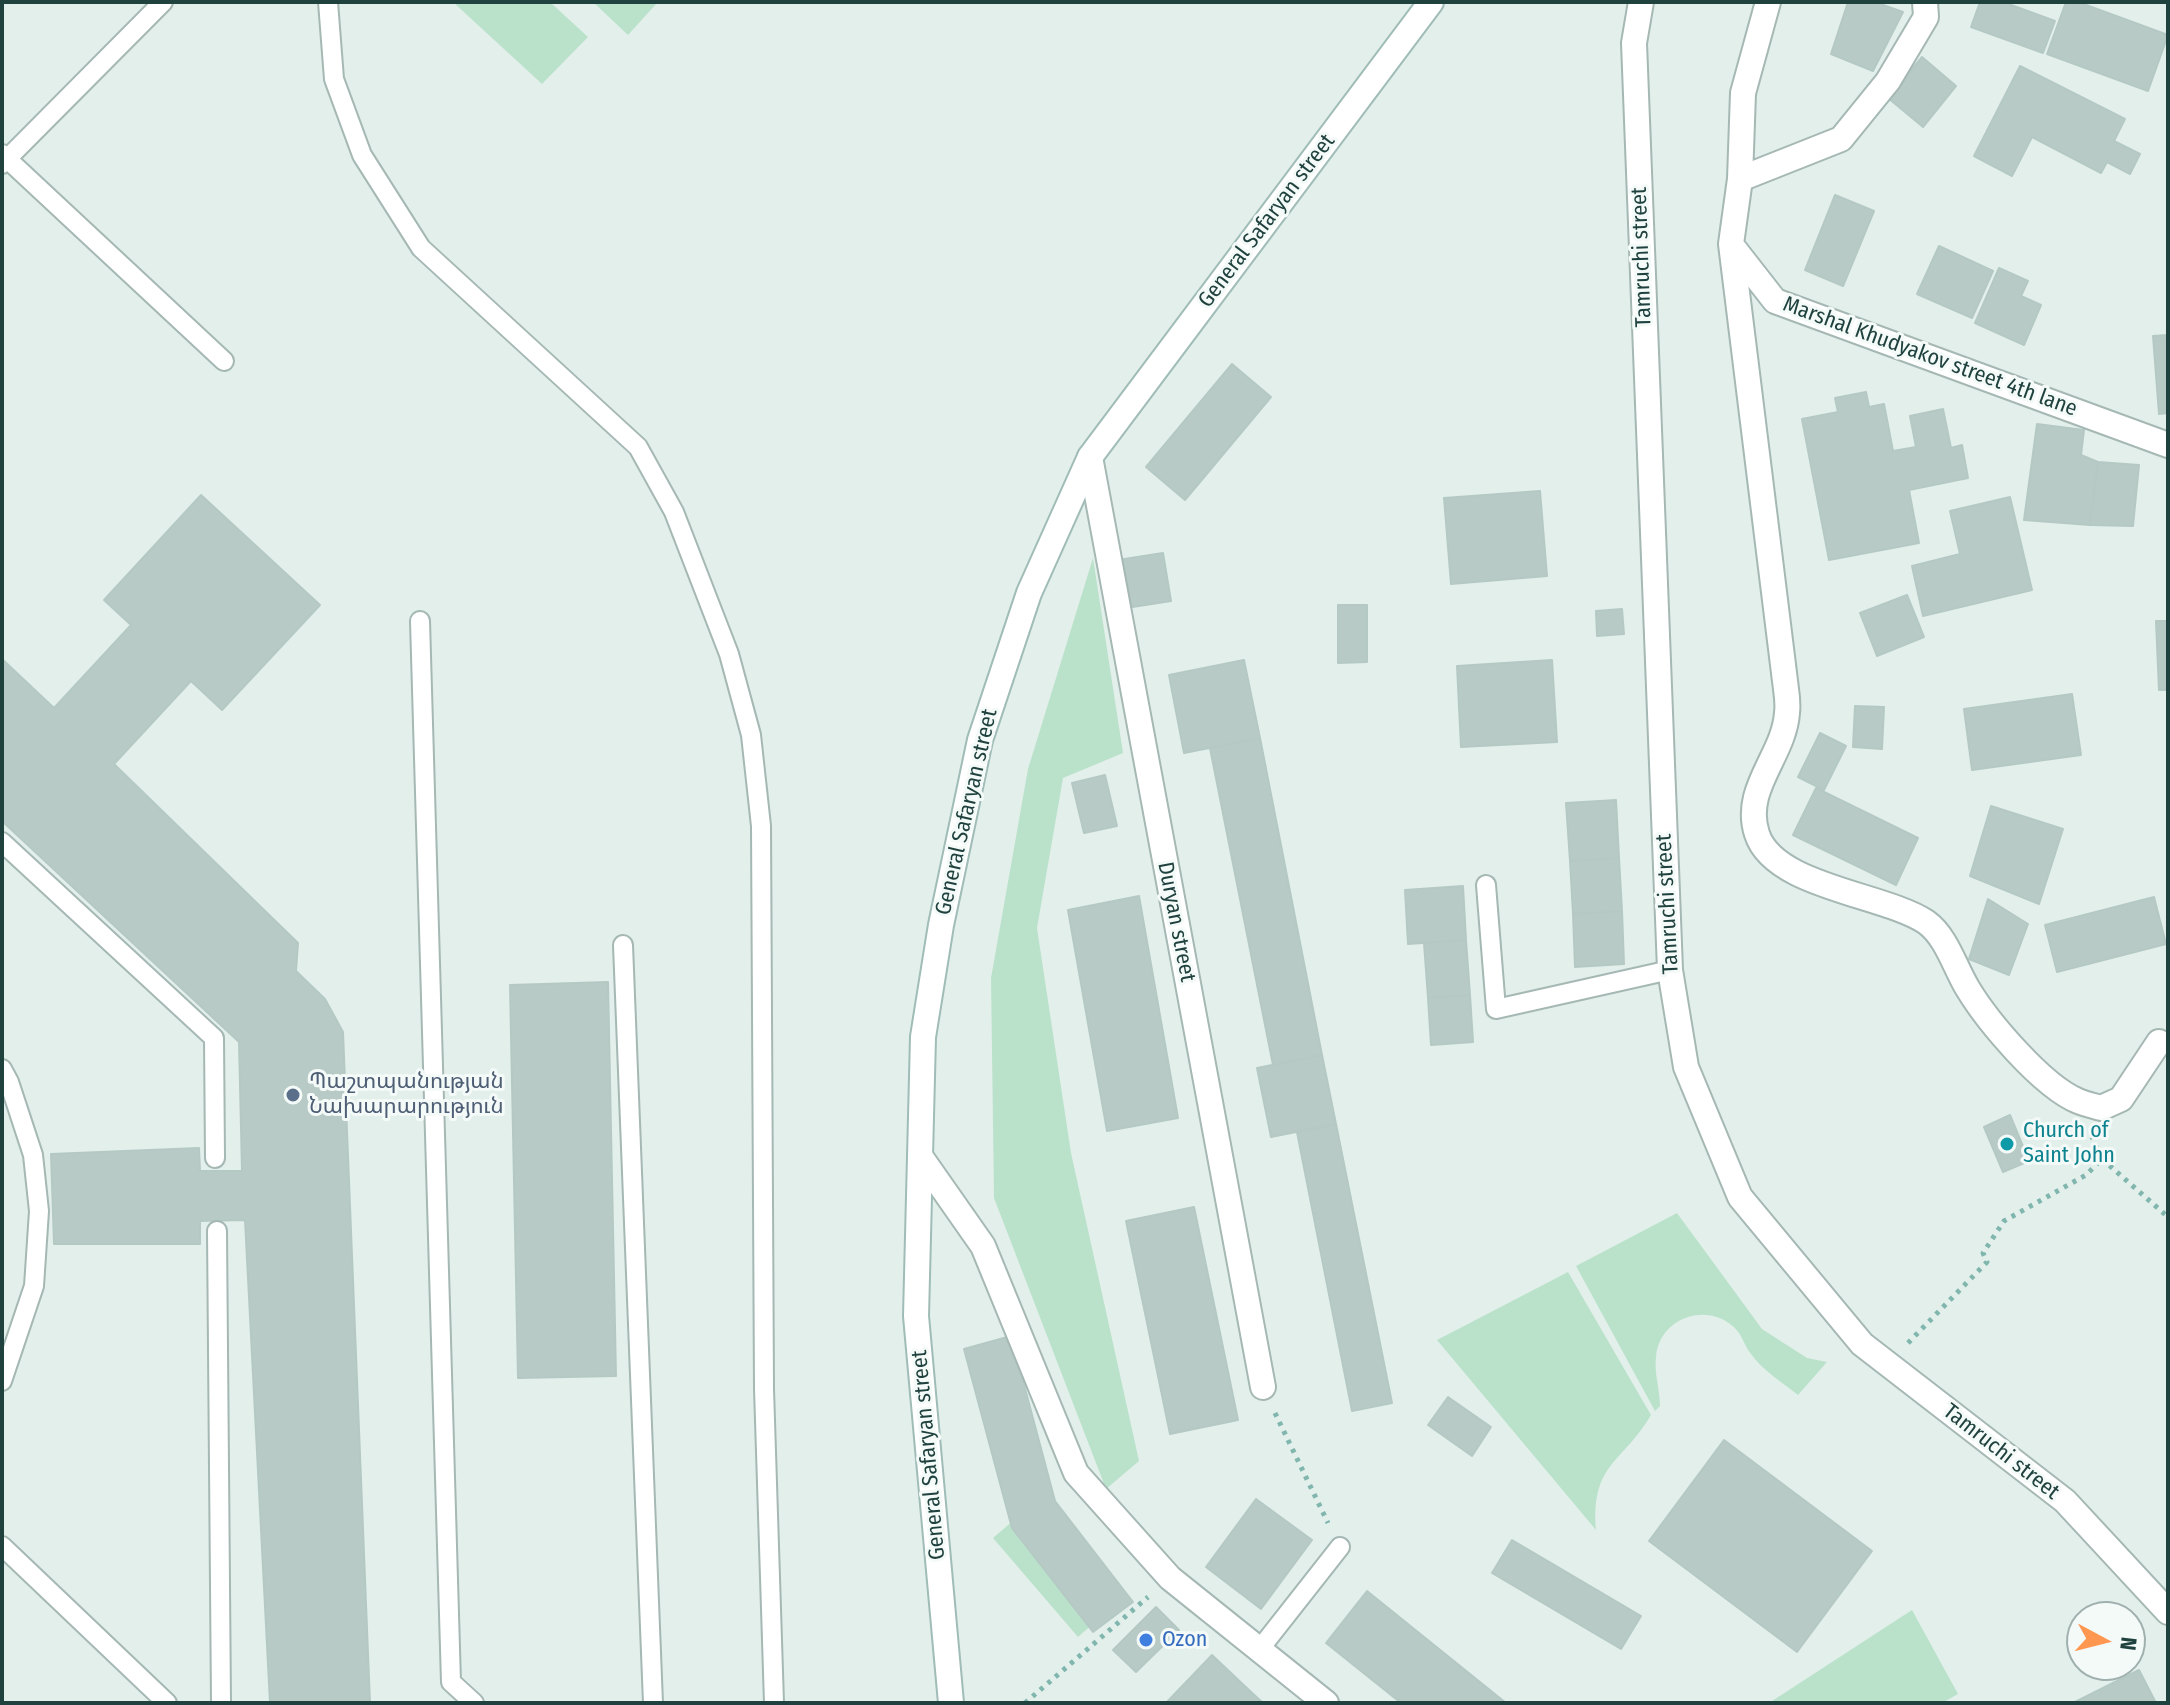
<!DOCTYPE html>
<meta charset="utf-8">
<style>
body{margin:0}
#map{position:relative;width:2170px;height:1705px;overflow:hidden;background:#e3efeb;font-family:"Fira Sans Condensed",sans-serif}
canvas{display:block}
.frame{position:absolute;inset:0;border:4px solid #20423f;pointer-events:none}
.north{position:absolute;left:2066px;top:1601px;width:80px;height:80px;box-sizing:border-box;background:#f4faf8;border:2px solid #9fb0ae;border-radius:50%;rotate:97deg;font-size:22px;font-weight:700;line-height:32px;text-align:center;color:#20423f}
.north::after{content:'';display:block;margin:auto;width:28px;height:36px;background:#ff9751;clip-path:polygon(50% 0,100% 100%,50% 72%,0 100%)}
</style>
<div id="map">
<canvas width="2170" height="1705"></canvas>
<div class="frame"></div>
<div class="north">N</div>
</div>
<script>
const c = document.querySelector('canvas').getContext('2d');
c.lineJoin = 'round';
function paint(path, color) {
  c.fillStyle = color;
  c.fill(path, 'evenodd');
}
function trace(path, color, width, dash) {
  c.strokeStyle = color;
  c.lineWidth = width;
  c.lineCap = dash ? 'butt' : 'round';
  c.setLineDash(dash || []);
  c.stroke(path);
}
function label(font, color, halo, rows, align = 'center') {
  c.font = font + ' "Fira Sans Condensed","Noto Sans Armenian",sans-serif';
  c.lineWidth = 6;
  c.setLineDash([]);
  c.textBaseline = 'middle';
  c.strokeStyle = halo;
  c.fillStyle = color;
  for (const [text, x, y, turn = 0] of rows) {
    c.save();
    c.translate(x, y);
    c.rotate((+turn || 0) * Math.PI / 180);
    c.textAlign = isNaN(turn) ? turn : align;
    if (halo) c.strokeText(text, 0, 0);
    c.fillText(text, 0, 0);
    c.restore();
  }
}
paint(new Path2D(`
 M453 2H550L588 37 542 84Z
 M593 2H658L628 35Z
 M1093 558 1123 753 1063 778 1037 928 1071 1153 1139 1461 1106 1489 994 1198 991 978 1028 769Z
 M1677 1213 1762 1329 1807 1358 1827 1362 1798 1395C1783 1383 1762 1370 1751 1354 1743 1344 1742 1332 1730 1324 1702 1303 1659 1320 1656 1357 1654 1373 1660 1390 1660 1406L1655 1411 1576 1266Z
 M1568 1272 1651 1415C1622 1464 1591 1463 1596 1530L1437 1340Z
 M1035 1502 1120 1600 1078 1637 993 1538Z
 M1912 1610 1958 1694 1942 1703H1769Z`), '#bae2cb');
const building = new Path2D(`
 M1848 2H1884L1883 5 1903 12 1873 71 1831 54Z
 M1980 2H2003L2055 21 2043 53 1971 27Z
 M2066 2H2078L2168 35 2148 91 2047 54Z
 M1922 57 1956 86 1923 127 1888 98Z
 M2020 66 2125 119 2114 141 2140 154 2130 174 2107 162 2101 173 2032 137 2012 176 1974 156Z
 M1835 195 1874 211 1843 286 1805 270Z
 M1939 246 1993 271 1972 318 1917 294Z
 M1999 268 2028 281 2021 296 2041 305 2024 345 1975 323Z
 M2168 335V413L2159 414 2153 336Z
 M1232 364 1271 397 1185 500 1146 467Z
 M1866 392 1869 407 1884 404 1893 451 1916 447 1910 416 1943 409 1951 448 1962 445 1968 478 1909 490 1919 543 1829 560 1802 419 1838 412 1835 398Z
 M2037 424 2084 430 2081 455 2098 462 2090 525 2024 520Z
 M2098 462 2139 465 2133 526 2090 525Z
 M1540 491 1547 576 1451 584 1444 498Z
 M201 495 320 605 222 710 191 681 114 764 298 943 296 971 325 999 343 1032 370 1703H270L245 1220 200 1221V1244H54L51 1154 199 1148 200 1171H242L239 1042 2 821V659L54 708 131 625 104 600Z
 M2010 497 2032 590 1923 616 1912 566 1960 554 1950 511Z
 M1163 553 1171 601 1126 608 1118 560Z
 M1907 595 1924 637 1877 656 1860 613Z
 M1338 605H1367V662L1338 663Z
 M1622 609 1624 634 1597 636 1596 611Z
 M2156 621H2168V690H2159Z
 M1244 660 1260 738 1184 753 1169 675Z
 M1552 660 1557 742 1461 747 1457 666Z
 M2072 694 2081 755 1972 770 1964 709Z
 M1855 706 1884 707 1882 749 1853 747Z
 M1820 733 1846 746 1824 790 1798 777Z
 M1260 738 1322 1055 1273 1065 1210 748Z
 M1105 775 1117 826 1084 833 1072 783Z
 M1816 788 1918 838 1896 885 1793 835Z
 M1616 800 1619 858 1570 861 1566 803Z
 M1991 806 2063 829 2039 904 1970 876Z
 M1619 858 1622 911 1573 914 1570 861Z
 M1463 886 1466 940 1408 944 1405 890Z
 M1139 896 1178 1118 1107 1131 1068 910Z
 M2154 897 2166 944 2057 972 2045 925Z
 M1988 899 2028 924 2009 975 1969 959Z
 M1622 911 1624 964 1575 967 1573 914Z
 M1466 940 1470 995 1428 998 1424 943Z
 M608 982 616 1376 518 1378 510 985Z
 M1470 995 1473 1042 1431 1045 1428 998Z
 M1322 1055 1336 1124 1271 1137 1257 1068Z
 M2010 1115 2029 1161 2003 1172 1984 1127Z
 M1336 1124 1392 1403 1352 1411 1297 1132Z
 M1194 1207 1238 1420 1170 1434 1126 1221Z
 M1011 1336 1055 1501 1133 1602 1093 1632 1012 1528 964 1349Z
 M1448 1397 1491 1427 1472 1456 1428 1425Z
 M1724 1440 1872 1551 1797 1652 1649 1541Z
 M1256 1499 1312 1540 1261 1609 1206 1567Z
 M1512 1540 1641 1616 1621 1649 1492 1573Z
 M1367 1591 1506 1703H1401L1326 1643Z
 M1156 1607 1179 1630 1136 1672 1113 1650Z
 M1212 1655 1250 1691 1263 1703H1166Z
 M2139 1670 2156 1703H2073Z`);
paint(building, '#b8cac5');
trace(building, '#b5c9c4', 2);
const lane = new Path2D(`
 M328 2 334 79 362 155 421 248 638 447 674 512 729 654 751 735 761 826 764 1389 774 1703
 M2 154 224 361
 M2 164 163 2
 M420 621 451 1682 474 1703
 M2 842 214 1038 215 1158
 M1486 885 1496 1009 1670 970
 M623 945 653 1703
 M2 1069 9 1082 33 1155 39 1211 34 1286 2 1381
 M217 1231 221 1703
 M2 1546 167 1703
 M1259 1650 1340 1547`);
const street = new Path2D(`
 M1641 2 1634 43 1670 970 1686 1067 1740 1197 1862 1344 2065 1501 2168 1612
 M1768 2 1743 93 1740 179 1731 244 1786 689C1787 696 1788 705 1787 713 1784 756 1742 789 1757 834 1774 887 1884 894 1926 922 1947 937 1955 968 1968 989 1988 1022 2042 1086 2078 1101 2085 1104 2094 1106 2101 1108L2121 1099 2159 1042
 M1740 179 1841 139 1888 81 1926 17 1925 2
 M1732 246 1775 301 2168 445
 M1090 457 1263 1387
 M920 1156 983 1246 1076 1473 1170 1578 1326 1703`);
const secondary = new Path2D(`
 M951 1703 916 1316 923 1037 941 925 980 740 1029 593 1090 457 1431 2`);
trace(lane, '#a5b8b4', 22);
trace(street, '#a5b8b4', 28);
trace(secondary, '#a0bcb7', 28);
trace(new Path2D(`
 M2102 1159 2168 1217
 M1908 1343 1987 1262 1983 1253 2004 1221 2086 1175 2102 1159 2092 1137
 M1275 1413 1328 1523
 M1025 1703 1148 1597`), '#80b6ad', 5, [4, 6]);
trace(lane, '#fff', 18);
trace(street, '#fff', 24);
trace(secondary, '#fff', 24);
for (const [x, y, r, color] of [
 [293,1095,8,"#5c6f8a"],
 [2007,1144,8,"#0f9aa8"],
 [1146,1640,8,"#3f7fe0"]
]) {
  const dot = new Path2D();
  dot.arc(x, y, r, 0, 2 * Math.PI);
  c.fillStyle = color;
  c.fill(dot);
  trace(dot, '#f4faf8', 3);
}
label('22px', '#20423f', '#f4faf8', [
 ["General Safaryan street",1267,221,-53],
 ["Tamruchi street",1642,257,-92],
 ["Marshal Khudyakov street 4th lane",1930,357,20],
 ["General Safaryan street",967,812,-77],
 ["Tamruchi street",1668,904,-93],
 ["Duryan street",1176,922,79],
 ["Tamruchi street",2001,1452,38],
 ["General Safaryan street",929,1455,-95]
]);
label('22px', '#4e5e75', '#f4faf8', [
 ["Պաշտպանության",309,1082],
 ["Նախարարություն",309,1107]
], 'left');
label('22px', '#0d838f', '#f4faf8', [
 ["Church of",2023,1131],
 ["Saint John",2023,1156]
], 'left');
label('22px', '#366cbe', '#f4faf8', [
 ["Ozon",1162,1640]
], 'left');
</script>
